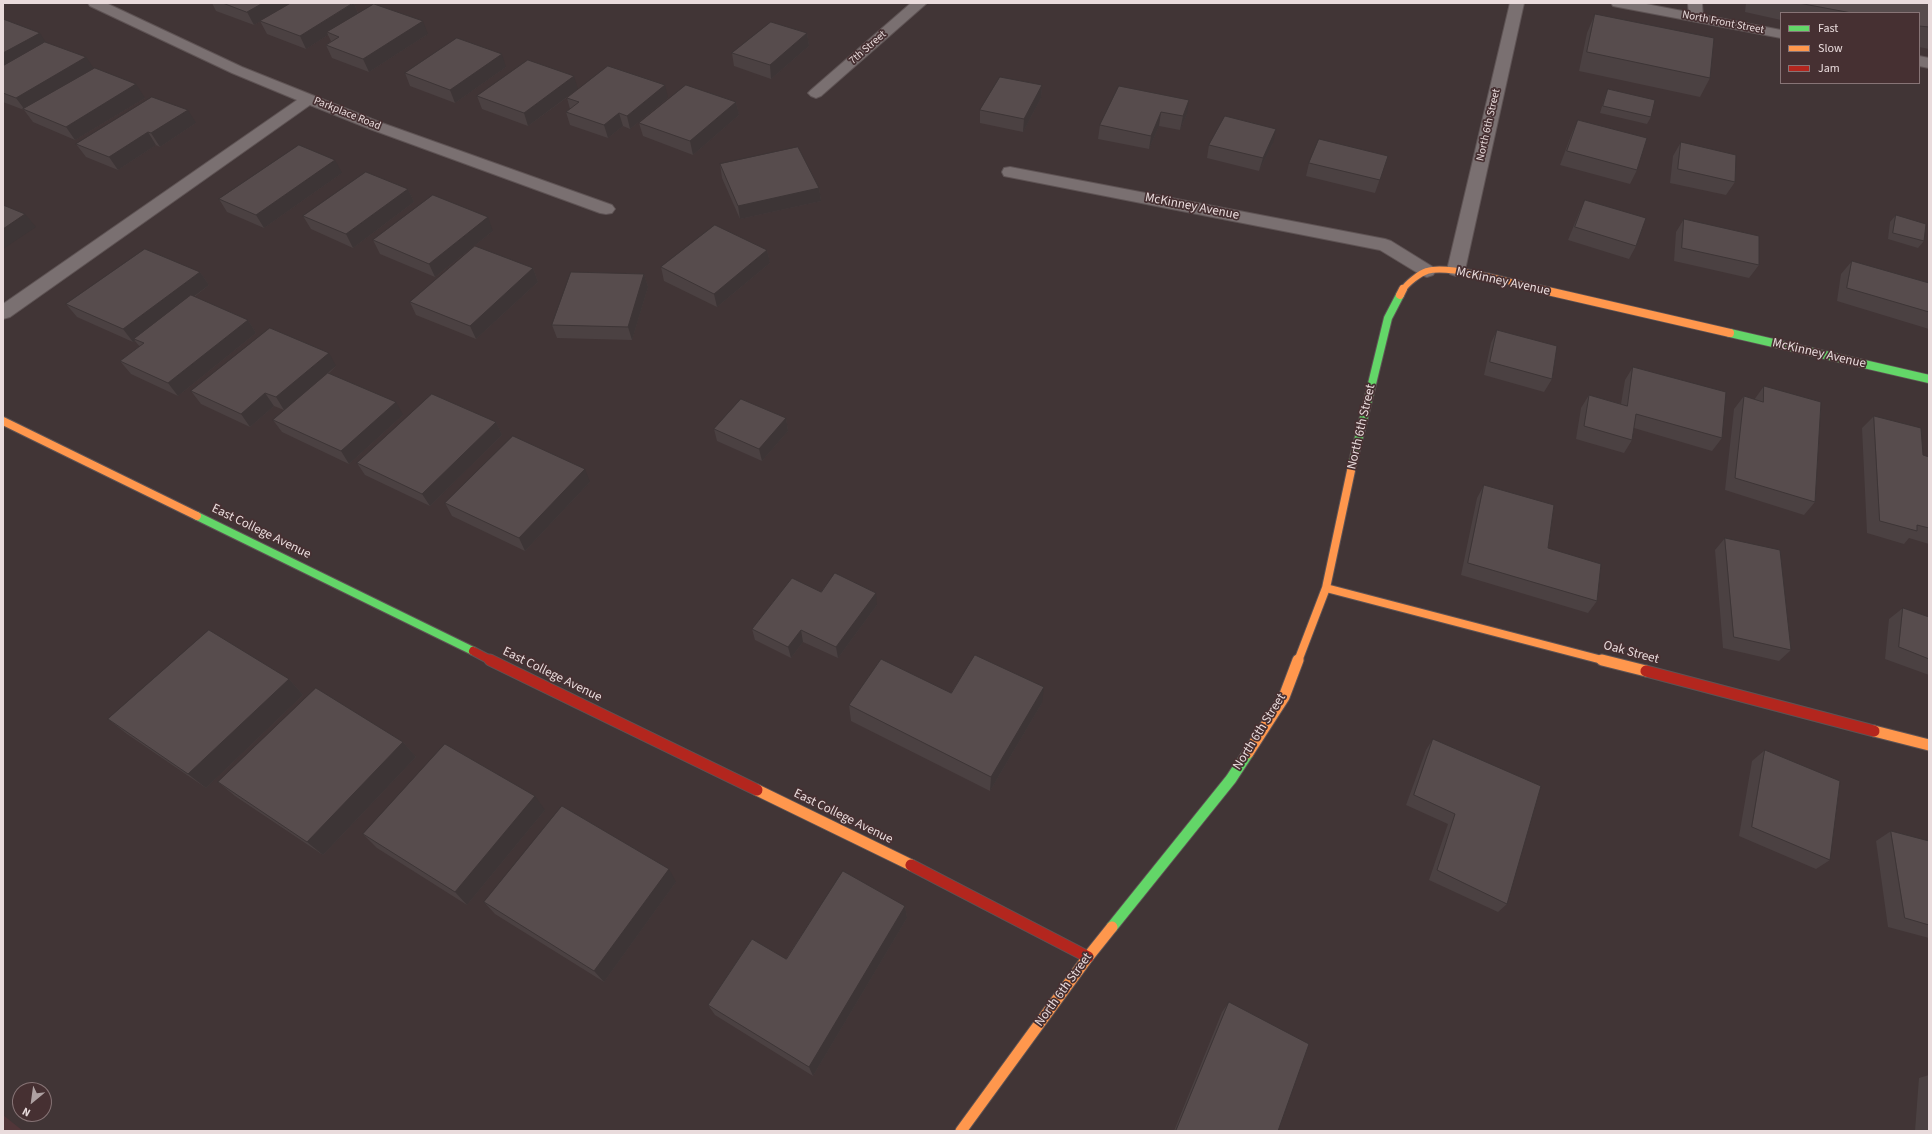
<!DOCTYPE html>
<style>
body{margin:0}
#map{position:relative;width:1932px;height:1134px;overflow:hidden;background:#413536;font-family:"Source Sans 3",sans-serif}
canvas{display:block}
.frame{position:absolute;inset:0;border:4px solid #e9dbdc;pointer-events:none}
.legend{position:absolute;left:1780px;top:12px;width:140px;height:72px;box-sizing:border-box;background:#463032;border:1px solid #877476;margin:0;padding:5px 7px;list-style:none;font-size:12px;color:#e9dbdc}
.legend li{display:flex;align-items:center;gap:8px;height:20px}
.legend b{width:20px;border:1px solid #877476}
.north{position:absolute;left:12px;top:1082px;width:40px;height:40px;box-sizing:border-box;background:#463032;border:1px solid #877476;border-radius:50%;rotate:209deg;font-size:11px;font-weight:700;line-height:16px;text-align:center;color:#e9dbdc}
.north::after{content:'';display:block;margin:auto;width:14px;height:18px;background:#aea1a2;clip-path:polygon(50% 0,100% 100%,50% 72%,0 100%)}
</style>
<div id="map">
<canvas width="1932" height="1134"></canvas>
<div class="frame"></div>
<ul class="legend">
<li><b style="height:5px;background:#63d668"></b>Fast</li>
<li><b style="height:5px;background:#ff974d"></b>Slow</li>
<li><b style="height:5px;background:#b3261e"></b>Jam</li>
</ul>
<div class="north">N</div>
</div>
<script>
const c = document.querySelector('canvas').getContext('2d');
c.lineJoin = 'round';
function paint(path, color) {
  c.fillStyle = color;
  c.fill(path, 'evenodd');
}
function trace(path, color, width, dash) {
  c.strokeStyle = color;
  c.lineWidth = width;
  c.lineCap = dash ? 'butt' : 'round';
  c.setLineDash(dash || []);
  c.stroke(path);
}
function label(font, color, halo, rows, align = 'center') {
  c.font = font + ' "Source Sans 3",sans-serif';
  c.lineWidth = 3.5;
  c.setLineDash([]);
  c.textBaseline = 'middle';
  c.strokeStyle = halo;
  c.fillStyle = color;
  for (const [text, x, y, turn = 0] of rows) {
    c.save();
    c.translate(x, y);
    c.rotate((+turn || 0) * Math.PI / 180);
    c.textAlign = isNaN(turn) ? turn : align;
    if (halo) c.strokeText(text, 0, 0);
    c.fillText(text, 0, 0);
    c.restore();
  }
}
paint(new Path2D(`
 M3 1115 23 1131H3Z`), '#513639');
const lane = new Path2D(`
 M1688 3H1702L1703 18 1701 21H1691L1689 18Z`);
const street = new Path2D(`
 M88 3H106L242 67 382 123 612 205 615 209 612 213 606 214 600 213 370 129 310 105 10 317 3 319V304L297 100 232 73 90 6Z
 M911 3H927L821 96 816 98 811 96 808 93 811 90Z
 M1510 3H1524L1465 270 1462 274 1456 276 1450 274 1447 270Z
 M1611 3H1641L1781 30V38L1618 7 1613 6Z
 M1919 56 1929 58V68L1919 66Z
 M1010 167 1385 239 1391 241 1433 267 1436 271 1433 275 1427 277 1421 275 1380 250 1004 176 1002 172 1004 168Z`);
const fastFar1 = new Path2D(`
 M1730 333 1929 379
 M1352 466 1388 318 1400 295
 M197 516 473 651`);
const fast = new Path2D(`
 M1112 927 1231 779 1248 753`);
const slowFar2 = new Path2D(`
 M1403 290C1406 284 1420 273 1427 271 1449 264 1518 284 1543 290`);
const slowFar1 = new Path2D(`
 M1539 289 1730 333
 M1400 295 1403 289
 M3 421 197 516
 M1326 588 1606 661
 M1298 661 1326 588 1352 466`);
const slow = new Path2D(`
 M1602 660 1646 671
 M1874 731 1929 745
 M1248 753 1284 697 1298 660
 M757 790 911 865
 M961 1131 1088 957 1112 927`);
const jamFar1 = new Path2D(`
 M473 651 492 661`);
const jam = new Path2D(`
 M490 660 757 790
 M1646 671 1874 731
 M911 865 1088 957`);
trace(lane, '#5e5354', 2);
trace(street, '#5e5354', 2);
trace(fastFar1, '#5e5354', 10);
trace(fast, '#5e5354', 13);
trace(slowFar2, '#5e5354', 8);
trace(slowFar1, '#5e5354', 10);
trace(slow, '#5e5354', 13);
trace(jamFar1, '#5e5354', 10);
trace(jam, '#5e5354', 13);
paint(lane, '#7a7071');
paint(street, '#7a7071');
trace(fastFar1, '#63d668', 8);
trace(fast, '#63d668', 11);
trace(slowFar2, '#ff974d', 6);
trace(slowFar1, '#ff974d', 8);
trace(slow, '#ff974d', 11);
trace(jamFar1, '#b3261e', 8);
trace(jam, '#b3261e', 11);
paint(new Path2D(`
 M212 3H291L254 25 216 11Z
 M354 3 358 13 428 34 369 72 332 58 326 45 331 41 328 35 306 49 267 34 260 21Z
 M1746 3H1929V49L1919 47V13H1781V20L1745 12Z
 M1595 14 1710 78 1700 97 1579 71 1587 33Z
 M3 19 94 69 145 98 75 140 33 122 24 110 3 102Z
 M807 33 809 46 771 79 734 66 732 53Z
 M506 67 455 103 410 86 405 73Z
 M1042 85 1041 98 1023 132 980 123V110Z
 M1119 86 1187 114 1180 130 1159 126 1149 149 1098 139 1100 125Z
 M578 89 668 98 630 129 623 126 608 138 570 125 566 112 570 109 567 98 569 96 528 126 482 109 477 96Z
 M1608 89 1651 117 1647 124 1600 113 1605 96Z
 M736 102 739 115 693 155 643 136 639 123Z
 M1578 120 1637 170 1630 184 1560 165 1572 133Z
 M196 123 160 147 156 145 118 170 86 157 76 144Z
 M1681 142 1735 182 1726 195 1670 183 1673 156Z
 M1273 143 1259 171 1207 158 1209 145Z
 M1388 156 1375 193 1306 176 1309 163Z
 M720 164 819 188 821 201 740 219 722 178Z
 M342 173 264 228 227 212 219 199Z
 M408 189 414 202 353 248 311 229 303 216Z
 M1585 200 1636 246 1629 259 1568 240 1579 213Z
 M1896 215 1924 241 1918 248 1888 239 1890 222Z
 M1684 219 1759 265 1749 278 1674 261 1676 232Z
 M493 231 435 277 380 254 373 240Z
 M767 250 770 263 717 307 664 281 661 267Z
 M1852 261 1929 283V329L1837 301 1841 274Z
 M533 268 538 282 476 339 416 315 410 302Z
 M200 272 209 285 194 297 248 320 256 333 178 396 131 374 120 361 140 347 135 341 133 342 77 317 66 304Z
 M644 274 648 287 632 340 557 338 552 325Z
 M1497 330 1552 379 1544 392 1484 375 1491 343Z
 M336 366 329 373 403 415 349 464 282 432 273 420 284 410 274 406 250 427 201 404 191 391Z
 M1633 367 1722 438 1712 451 1634 428 1632 440 1624 453 1576 439 1581 408 1589 395 1621 404 1625 380Z
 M1764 386 1815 502 1804 515 1725 490 1734 409 1744 396 1754 400Z
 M1874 416 1923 455 1929 457V544L1909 538 1904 544 1867 533 1862 428Z
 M786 418 788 431 762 461 717 441 714 429Z
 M496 422 502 435 430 506 365 475 357 463Z
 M590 482 525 551 452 516 445 503Z
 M1484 485 1548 548 1597 601 1588 613 1461 575 1477 498Z
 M1725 538 1791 650 1779 661 1723 648 1715 550Z
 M821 592 877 605 838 658 803 642 791 658 755 640 752 629Z
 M1903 608 1929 617V675L1885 659 1889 619Z
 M289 679 303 695 206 788 127 734 108 719Z
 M951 693 1042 703 990 791 851 721 849 705Z
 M1433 739 1507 904 1498 912 1429 880 1448 824 1406 805 1426 750Z
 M403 742 416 757 323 855 235 796 218 782Z
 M1765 750 1830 860 1816 869 1739 836 1752 761Z
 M545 810 467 905 377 848 363 834Z
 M1891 831 1929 841V938L1888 927 1876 841Z
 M676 882 604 982 495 914 484 902Z
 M905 906 907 918 813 1076 715 1015 708 1005 786 959Z
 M1229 1002 1278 1131H1174L1222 1012Z
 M1929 1075V1131H1915L1919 1078Z`), '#4b4142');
paint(new Path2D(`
 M263 3H291L254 25 247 12Z
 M354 3 359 16 327 32 328 35 306 49 300 36Z
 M423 21 428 34 369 72 363 59Z
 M40 33 48 46 3 71V53Z
 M807 33 809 46 771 79 770 65Z
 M502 54 506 67 455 103 450 90Z
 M86 57 95 70 25 110 16 98Z
 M574 76 578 89 528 126 524 113Z
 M136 84 145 98 75 140 66 127Z
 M665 85 668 98 630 129 627 116Z
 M1042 85 1041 98 1023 132 1024 119Z
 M1189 100 1187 114 1180 130 1183 116Z
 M736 102 739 115 693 155 690 141Z
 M188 110 196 123 160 147 151 133Z
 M1161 112 1159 126 1149 149 1151 136Z
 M619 113 623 126 608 138 604 125Z
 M1276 129 1273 143 1259 171 1263 158Z
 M148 132 156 145 118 170 109 157Z
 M335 160 342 173 264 228 256 215Z
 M819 188 821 201 740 219 738 206Z
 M408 189 414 202 353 248 346 234Z
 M25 214 36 227 3 249V229Z
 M488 217 493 231 435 277 429 264Z
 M767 250 770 263 717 307 714 294Z
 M533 268 538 282 476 339 470 326Z
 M200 272 209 285 136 340 134 339 135 341 133 342 123 329Z
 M644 274 648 287 632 340 628 327Z
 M248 320 256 333 178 396 168 383Z
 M329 353 336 366 284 410 276 397Z
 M265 393 274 406 250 427 241 414Z
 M396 402 403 415 349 464 341 451Z
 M786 418 788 431 762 461 759 449Z
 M496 422 502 435 430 506 422 494Z
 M585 469 590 482 525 551 519 538Z
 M876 593 877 605 838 658 836 647Z
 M801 630 803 642 791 658 788 647Z
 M289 679 303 695 206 788 188 774Z
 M1044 687 1042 703 990 791 991 777Z
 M403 742 416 757 323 855 307 842Z
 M535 796 545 810 467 905 455 892Z
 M669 869 676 882 604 982 594 971Z
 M905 906 907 918 813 1076 809 1067Z`), '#3d3536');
const building = new Path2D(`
 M223 3H263L247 12Z
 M291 3H353L300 36 260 21Z
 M1799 3H1929V27L1919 26V13H1852Z
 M374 4 423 21 363 59 326 45 339 37 327 32Z
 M1595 14 1714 38 1710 78 1587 52Z
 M3 19 40 33 3 53Z
 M771 22 807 33 770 65 732 53Z
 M457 38 502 54 450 90 405 73Z
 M45 42 86 57 16 98 3 93V66Z
 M528 60 574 76 524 113 477 96Z
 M608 66 665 85 627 116 619 113 604 125 566 112 579 102 567 98Z
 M95 68 136 84 66 127 23 109Z
 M1000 77 1042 85 1024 119 980 110Z
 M686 85 736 102 690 141 639 123Z
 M1119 86 1189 100 1183 116 1161 112 1151 136 1100 125Z
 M1608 89 1655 100 1651 117 1603 106Z
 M152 97 188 110 151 133 148 132 109 157 76 144Z
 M1225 116 1276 129 1263 158 1209 145Z
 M1578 120 1647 138 1637 170 1567 151Z
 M1319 139 1388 156 1380 180 1309 163Z
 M1681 142 1736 155 1735 182 1678 169Z
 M299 145 335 160 256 215 219 199Z
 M798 147 819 188 738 206 720 164Z
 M366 172 408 189 346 234 303 216Z
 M433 195 488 217 429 264 373 240Z
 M1585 200 1646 218 1636 246 1575 227Z
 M3 205 25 214 3 229Z
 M1896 215 1926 224 1924 241 1893 233Z
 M1684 219 1759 236V265L1682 248Z
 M715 225 767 250 714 294 661 267Z
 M475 246 533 268 470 326 410 302Z
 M145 249 200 272 123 329 66 304Z
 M1852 261 1929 283V312L1847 288Z
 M571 272 644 274 628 327 552 325Z
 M191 295 248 320 168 383 120 361 144 343 134 339Z
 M270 328 329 353 276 397 265 393 241 414 191 391Z
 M1497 330 1557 346 1552 379 1490 362Z
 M1633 367 1726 392 1722 438 1636 414 1632 440 1584 426 1589 395 1627 406Z
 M328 373 396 402 341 451 273 420Z
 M1764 386 1821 402 1815 502 1735 478 1744 396 1763 402Z
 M432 394 496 422 422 494 357 463Z
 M741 399 786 418 759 449 714 429Z
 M1874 416 1921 428 1923 455 1929 457V528L1917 525V531L1880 521Z
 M513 436 585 469 519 538 445 503Z
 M1484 485 1554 505 1548 548 1601 564 1597 601 1468 563Z
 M1725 538 1780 550 1791 650 1734 637Z
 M835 573 876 593 836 647 801 630 788 647 752 629 792 578 821 592Z
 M1903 608 1929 617V659L1899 647Z
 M209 630 289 679 188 774 108 719Z
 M975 655 1044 687 991 777 849 705 881 659 951 693Z
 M316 688 403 742 307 842 218 782Z
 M1433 739 1541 786 1507 904 1437 870 1455 814 1414 795Z
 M445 744 535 796 455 892 363 834Z
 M1765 750 1840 781 1830 860 1752 827Z
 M562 806 669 869 594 971 484 902Z
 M1891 831 1929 841V925L1905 918Z
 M843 871 905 906 809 1067 708 1005 752 939 786 959Z
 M1229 1002 1309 1044 1278 1131H1176Z`);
paint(building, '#574c4d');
trace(building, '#3d3536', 1);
label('11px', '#e9dbdc', '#463032', [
 ["North Front Street",1723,23,11],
 ["7th Street",868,48,-41],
 ["Parkplace Road",347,114,22],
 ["North 6th Street",1489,125,-77]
]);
label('13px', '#e9dbdc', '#463032', [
 ["McKinney Avenue",1192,207,11],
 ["McKinney Avenue",1503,282,12],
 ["McKinney Avenue",1819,354,13],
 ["North 6th Street",1362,427,-77],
 ["East College Avenue",261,532,26],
 ["Oak Street",1631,653,15],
 ["East College Avenue",552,675,26],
 ["North 6th Street",1260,732,-58],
 ["East College Avenue",843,817,26],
 ["North 6th Street",1064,990,-54]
]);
</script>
